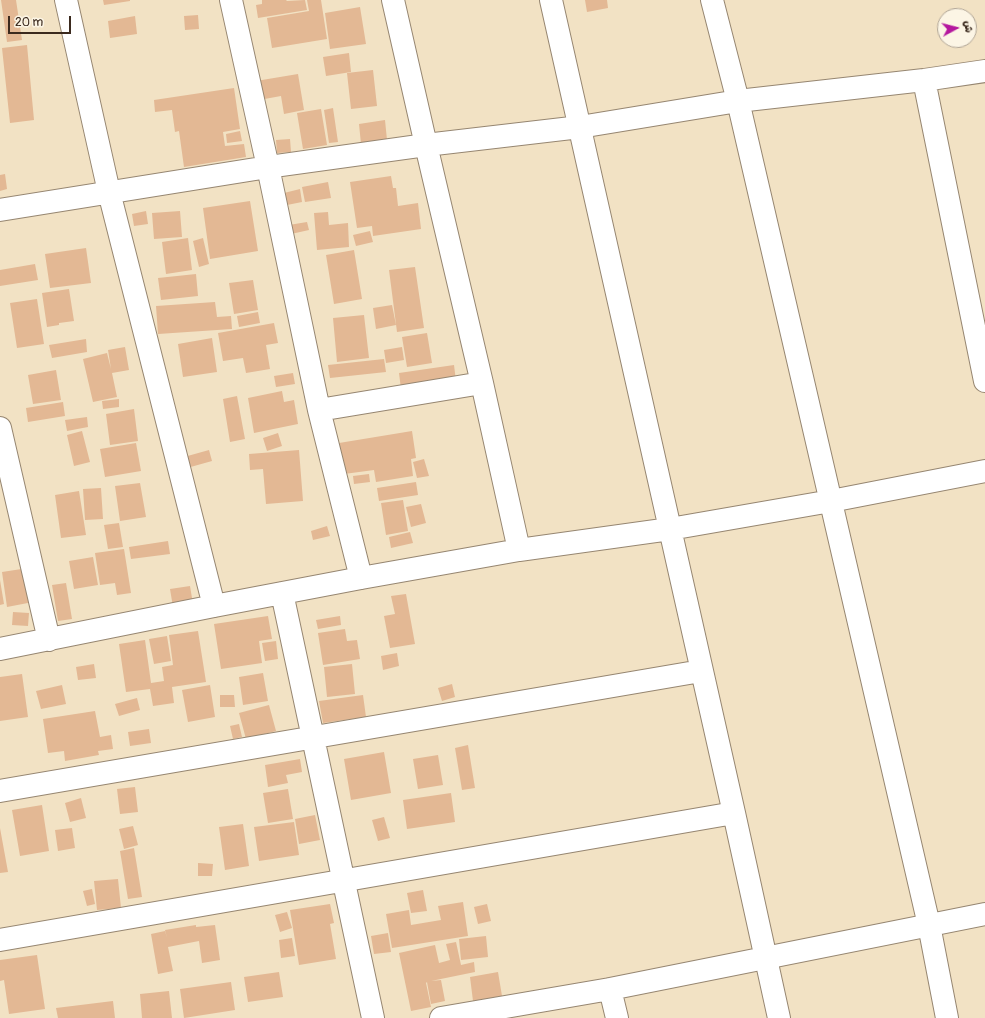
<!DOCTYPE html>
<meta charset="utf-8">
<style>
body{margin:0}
#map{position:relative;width:985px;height:1018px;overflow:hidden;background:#f2e2c4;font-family:Pangolin,"Playpen Sans Arabic",sans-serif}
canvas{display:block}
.north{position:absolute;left:937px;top:8px;width:40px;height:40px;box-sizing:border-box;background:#fcf5e5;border:1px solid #afa495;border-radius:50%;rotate:83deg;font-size:11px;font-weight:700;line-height:16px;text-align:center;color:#3b2a1e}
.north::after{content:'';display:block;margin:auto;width:14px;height:18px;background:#b5179e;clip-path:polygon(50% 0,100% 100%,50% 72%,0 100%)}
.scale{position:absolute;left:8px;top:16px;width:63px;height:18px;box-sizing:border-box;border:2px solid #3b2a1e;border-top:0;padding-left:5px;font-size:12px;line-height:14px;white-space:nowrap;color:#3b2a1e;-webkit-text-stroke:3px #fcf5e5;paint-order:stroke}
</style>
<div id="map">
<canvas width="985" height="1018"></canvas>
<div class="north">ش</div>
<div class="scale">20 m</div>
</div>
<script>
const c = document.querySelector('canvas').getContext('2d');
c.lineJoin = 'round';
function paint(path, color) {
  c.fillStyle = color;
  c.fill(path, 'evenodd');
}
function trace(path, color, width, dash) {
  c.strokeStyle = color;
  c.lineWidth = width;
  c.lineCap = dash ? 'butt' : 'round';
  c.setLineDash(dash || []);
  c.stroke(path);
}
paint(new Path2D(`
 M1 0H16L22 40 7 42Z
 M103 0H130V1L104 5Z
 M262 0H286L287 1 305 0 307 10 258 18 256 5 262 4Z
 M307 0H321L327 39 272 48 267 18 309 11Z
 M585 0H607L608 8 587 12Z
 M360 7 366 44 330 49 325 13Z
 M198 15 199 29 185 30 184 16Z
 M135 16 137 34 110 38 108 21Z
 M27 45 34 120 10 123 2 48Z
 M349 53 351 72 326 76 323 57Z
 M373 70 377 106 351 109 347 73Z
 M298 74 304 110 284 114 281 96 259 100 256 81Z
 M234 88 240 129 223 132 225 146 244 144 246 157 184 167 179 131 175 132 172 110 155 112 154 100Z
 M333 108 338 142 329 143 324 110Z
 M321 109 327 145 303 149 297 113Z
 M385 120 387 140 361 144 359 124Z
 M240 131 242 141 227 143 226 134Z
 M290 139 291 152 277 153 276 140Z
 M5 174 7 189 0 191V175Z
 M391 176 393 188H396L398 206 418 203 421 229 373 236 372 226 357 228 350 182Z
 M328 182 331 198 305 202 302 187Z
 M300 189 302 202 287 205 284 193Z
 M250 201 258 251 210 259 203 208Z
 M146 211 148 224 134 226 132 214Z
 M180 211 182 237 154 239 152 213Z
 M328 212 329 225 348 223 349 247 317 250 314 213Z
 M307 222 309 230 291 234 289 225Z
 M370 231 373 242 356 246 353 235Z
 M188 238 192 270 166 274 162 242Z
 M203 238 209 264 199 267 193 241Z
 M86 248 91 283 50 288 45 254Z
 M354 250 362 299 334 304 326 255Z
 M35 264 38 280 0 286V270Z
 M415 267 424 328 397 332 389 270Z
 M196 274 198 296 161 300 158 278Z
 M253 280 258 310 234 314 229 283Z
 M69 289 74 321 59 323V325L47 327 42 293Z
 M37 299 44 344 17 348 10 303Z
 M215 302 217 317 231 316 232 329 158 334 156 306Z
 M392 305 396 325 376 329 373 308Z
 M258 312 260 323 239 327 237 316Z
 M364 315 369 358 337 362 333 318Z
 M274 323 278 343 266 345 270 369 246 373 243 358 223 361 218 333Z
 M427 333 432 363 407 367 402 337Z
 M212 338 217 372 183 377 178 344Z
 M86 339 87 352 52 358 49 345Z
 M125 347 129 370 112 373 117 397 93 402 83 359 107 353 111 369 108 350Z
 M402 347 404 360 386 363 384 350Z
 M384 359 386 372 330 378 328 365Z
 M454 365 456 381 401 389 399 373Z
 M56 370 61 400 33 404 28 375Z
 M293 373 295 384 276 387 274 376Z
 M282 391 284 402 294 400 298 424 254 433 248 398Z
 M237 396 245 439 230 442 223 399Z
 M119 399V407L103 409 102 401Z
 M63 402 65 416 28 422 26 408Z
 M134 409 138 441 110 445 106 414Z
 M87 417 88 427 67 431 65 420Z
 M82 431 90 462 74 466 67 435Z
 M412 431 416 458 411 459 413 476 376 482 374 470 344 474 339 443Z
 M278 433 282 446 267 451 263 438Z
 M136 443 141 471 105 477 100 449Z
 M209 450 212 461 187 468 184 457Z
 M299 450 303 501 266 504 263 469 250 470 249 454Z
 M424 459 429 476 417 478 413 462Z
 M369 474 370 482 354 484 353 476Z
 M416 482 418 495 379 501 377 488Z
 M140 483 146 517 120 521 115 486Z
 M101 488 103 519 85 520 83 489Z
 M79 491 86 535 61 538 55 495Z
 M403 500 408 531 386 535 381 503Z
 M421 504 426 523 411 527 406 507Z
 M119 523 123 547 108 549 104 525Z
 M327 526 330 536 313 540 311 531Z
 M410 532 413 543 391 548 389 537Z
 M168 541 170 554 131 559 129 547Z
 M124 549 131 593 117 595 115 583 100 585 95 553Z
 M93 557 98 585 74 589 69 561Z
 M28 568 33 602 7 607 2 572Z
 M0 580 4 604 0 605Z
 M66 583 72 619 58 621 52 585Z
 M190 586 193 604 173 607 170 589Z
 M406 594 415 644 390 648 384 616 395 614 391 596Z
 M13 612 29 613 28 626 12 625Z
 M268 616 272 639 259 641 262 663 221 669 214 624Z
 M340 616 341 625 318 629 316 620Z
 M345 629 347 641 357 640 360 659 323 665 318 633Z
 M198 631 206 682 172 687 174 703 153 706 150 689 126 692 119 644 145 640 151 683 164 681 162 667 173 665 169 635Z
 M167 636 171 661 154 664 149 639Z
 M276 641 278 659 265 661 262 643Z
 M397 653 399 666 383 670 381 656Z
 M94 664 96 678 78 680 76 667Z
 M352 664 355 694 327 697 324 667Z
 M263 673 268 701 243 705 239 677Z
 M22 674 28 717 0 721V677Z
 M452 684 455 697 442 701 438 688Z
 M62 685 66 704 41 709 36 691Z
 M210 685 215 717 188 722 182 690Z
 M220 695H234L235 707H220Z
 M363 695 366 717 323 723 319 701Z
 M137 698 140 710 119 716 115 704Z
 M269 705 276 731 246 739 239 713Z
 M95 711 100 737 111 735 113 749 98 751 99 755 65 761 64 751 48 753 43 719Z
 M239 724 242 737 233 739 230 726Z
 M149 729 151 743 130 746 128 732Z
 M468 745 475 788 462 790 455 748Z
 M384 752 391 793 351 800 344 759Z
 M438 755 443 785 418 789 413 759Z
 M300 759 302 772 286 775 288 783 268 787 265 765Z
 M135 787 138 812 120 814 117 789Z
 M288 789 293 819 268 823 263 793Z
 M451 793 455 822 407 829 403 800Z
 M81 798 86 818 70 822 65 803Z
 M42 805 49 851 20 856 12 810Z
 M315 815 320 840 299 844 295 819Z
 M384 817 390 838 378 841 372 820Z
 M294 822 299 855 259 861 254 827Z
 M243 824 249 866 225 870 219 827Z
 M133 826 138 845 124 849 119 829Z
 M0 828 8 872 0 873Z
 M72 828 75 848 58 851 55 830Z
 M134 848 142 897 128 899 120 851Z
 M198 863 213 864 212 876H198Z
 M118 879 121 908 97 910 94 881Z
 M92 889 95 904 87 906 83 891Z
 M423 890 427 911 411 913 407 893Z
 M463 902 468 936 392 948 386 914 409 910 411 925 441 920 438 906Z
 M330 904 334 923 330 924 336 959 299 965 290 910Z
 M487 904 491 921 478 924 474 907Z
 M287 912 292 928 280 932 275 915Z
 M196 925V927L215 925 220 960 202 963 199 941 168 947 173 971 158 974 151 934 165 931 167 938 165 930Z
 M388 933 391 952 374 954 371 936Z
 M486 936 488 957 461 960 459 939Z
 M292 938 295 956 281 958 279 940Z
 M456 942 461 965 474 962 475 972 431 981 441 980 445 1001 431 1004 427 982 426 983 431 1007 411 1011 399 953 435 945 439 963 450 960 446 944Z
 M37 955 45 1009 9 1014 4 980 0 981V960Z
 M279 972 283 997 248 1002 244 977Z
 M498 972 502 996 473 1001 470 977Z
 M231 982 235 1010 184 1018 180 989Z
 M169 991 172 1018H142L140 994Z
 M113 1001 115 1018H58L56 1008Z`), '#e3b894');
const minor = new Path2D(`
 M66 0 109 192 214 606
 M231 0 268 167 319 410 361 578
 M393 0 426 145 482 383 519 550
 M551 0 734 813 779 1018
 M712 0 738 101 929 925 947 1018
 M924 80 985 381
 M0 210 268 167 426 145 580 127 738 101 924 80 985 71
 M319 410 482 383
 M0 428 49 640
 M282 593 373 1018
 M0 649 214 606 361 578 519 550 670 529 831 501 985 471
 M0 791 701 671
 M0 940 734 813
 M610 989 617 1018
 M441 1018 610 989 985 914`);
trace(minor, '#968671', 24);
trace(minor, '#fff', 22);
</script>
